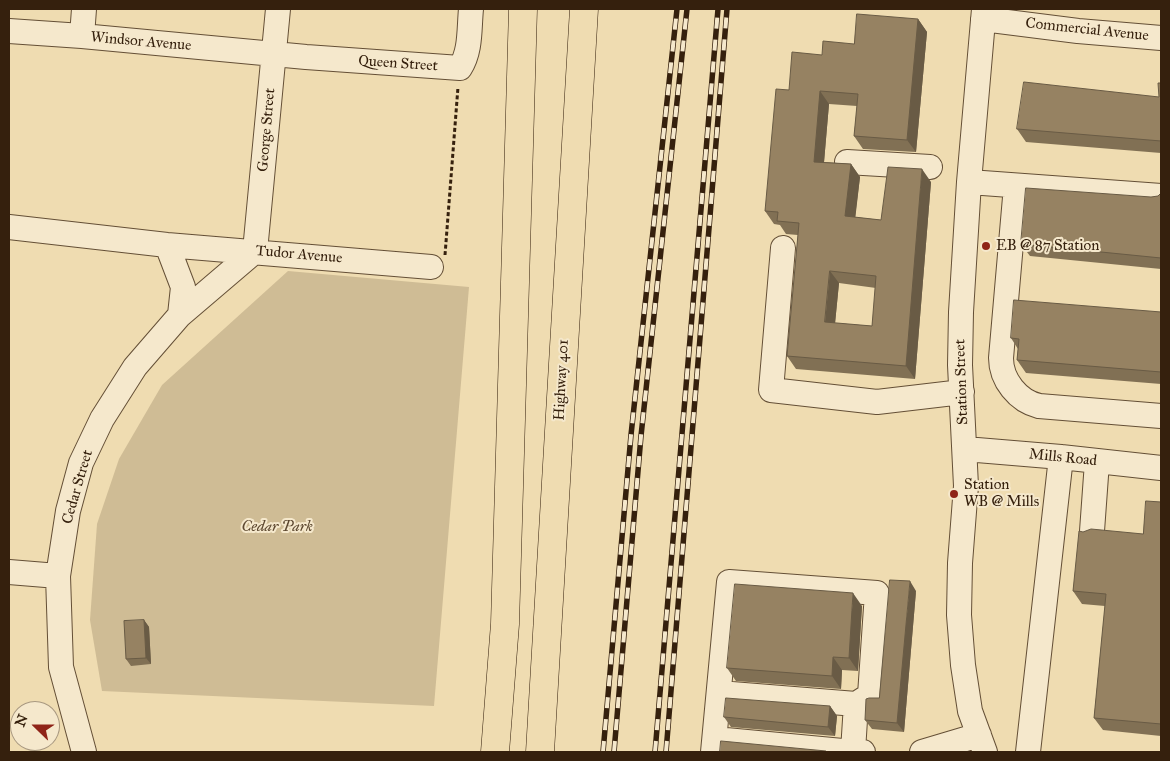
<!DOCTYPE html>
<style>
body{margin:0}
#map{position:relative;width:1170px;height:761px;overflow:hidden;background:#efdcb1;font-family:"IM FELL Great Primer",serif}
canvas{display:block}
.frame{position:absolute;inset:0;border:10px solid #35200d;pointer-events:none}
.north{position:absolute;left:10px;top:701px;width:50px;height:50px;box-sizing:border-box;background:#f5e8cc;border:1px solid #a89880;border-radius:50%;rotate:292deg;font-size:14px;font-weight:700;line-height:20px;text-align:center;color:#35200d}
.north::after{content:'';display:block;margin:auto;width:18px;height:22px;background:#8f2418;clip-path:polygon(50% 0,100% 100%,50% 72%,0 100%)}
</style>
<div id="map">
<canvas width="1170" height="761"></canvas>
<div class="frame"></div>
<div class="north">N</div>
</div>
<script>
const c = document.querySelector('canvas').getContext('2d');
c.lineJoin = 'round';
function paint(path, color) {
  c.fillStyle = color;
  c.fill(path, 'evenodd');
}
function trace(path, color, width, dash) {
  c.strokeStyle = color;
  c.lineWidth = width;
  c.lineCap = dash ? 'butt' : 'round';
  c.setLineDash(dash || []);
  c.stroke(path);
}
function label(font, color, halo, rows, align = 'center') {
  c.font = font + ' "IM FELL Great Primer",serif';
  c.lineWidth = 4;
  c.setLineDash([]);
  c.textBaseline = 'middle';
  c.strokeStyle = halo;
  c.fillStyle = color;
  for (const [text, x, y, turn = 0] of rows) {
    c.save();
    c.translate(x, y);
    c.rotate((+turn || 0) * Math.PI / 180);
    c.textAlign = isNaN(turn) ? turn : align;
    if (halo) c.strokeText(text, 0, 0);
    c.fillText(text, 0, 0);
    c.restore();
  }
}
paint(new Path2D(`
 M288 271 469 287 434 706 102 691 90 620 97 524 119 459 162 385Z`), '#cfbc95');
const minor = new Path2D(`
 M984 9 969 182 961 312 960 365 966 486 960 563 959 615 963 665 970 711 985 752
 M983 19 1078 31 1161 38
 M9 31 82 36 306 57 460 68C471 51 469 29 471 9
 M82 36 84 9
 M847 162 930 167
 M969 182 1161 196
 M1016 186 1001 358C1001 380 1018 401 1039 406L1161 416
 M9 227 167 245 431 267
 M167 245 183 287 180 315
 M783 248 771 390 877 402 962 392
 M255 251 278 9
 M965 449 1061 457 1161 468
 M1092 531 1097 462
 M9 572 58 576
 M719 693 856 704
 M715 739 853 752
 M84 752 61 667 58 576 68 511 81 463 102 419 135 367 180 315 255 251
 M713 752 729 582 877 593 870 695 856 704 853 751 863 752
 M922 752 979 735
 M1028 752 1061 457`);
const highway = new Path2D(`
 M495 752 505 624 523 9
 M540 752 584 9`);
trace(minor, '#644f36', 26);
trace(highway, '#35200d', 29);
trace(new Path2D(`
 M445 255 458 87`), '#35200d', 3, [4, 2.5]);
trace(minor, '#f5e8cc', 24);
trace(highway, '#efdcb1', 28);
const rail = new Path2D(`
 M603 752 631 435 677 9
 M614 752 641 436 687 9
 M655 752 718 9
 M666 752 727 9`);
trace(rail, '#35200d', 5.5);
trace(rail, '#f5e8cc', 4, [11]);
paint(new Path2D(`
 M918 19 927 32 916 152 863 149 854 136 857 106 829 104 824 162 851 164 860 177 855 217 881 220 931 182 915 379 796 369 787 356 798 235 786 234 780 225 774 224 765 211 789 90 822 55 854 44ZM839 283 876 288 872 326 835 323Z
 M1161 83V153L1026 142 1017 129 1159 97Z
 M1161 193V269L1030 256 1021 244 1158 196Z
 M1161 312V384L1026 373 1017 360 1018 349 1011 338Z
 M1161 502V736L1103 730 1094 718 1105 606 1082 604 1073 591 1083 532 1143 534Z
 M916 591 904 732 872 729 865 720 879 698Z
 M862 606 858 671 842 670 841 689 736 681 727 668Z
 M144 620 149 627 151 664 131 666 126 659Z
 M830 706 837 716 835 736 731 727 724 717Z`), '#817054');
paint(new Path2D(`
 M918 19 927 32 916 152 907 140Z
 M820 91 829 104 823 174 814 162Z
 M851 164 860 177 854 229 845 216Z
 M922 169 931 182 915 379 906 366Z
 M830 271 839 283 834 334 825 322Z
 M910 581 916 591 904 732 897 723Z
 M853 593 862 606 858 671 849 658Z
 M144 620 149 627 151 664 146 658Z
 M833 657 842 670 841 689 832 676Z
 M830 706 837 716 835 736 828 727Z`), '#695b45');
const building = new Path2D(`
 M857 14 918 19 907 140 854 136 858 94 820 91 814 162 851 164 845 216 881 220 888 167 922 169 906 366 787 356 799 223 777 221 778 212 765 211 776 89 789 90 792 52 822 55 823 41 854 44ZM830 271 876 276 872 326 825 322Z
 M1024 82 1159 97 1158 83H1161V141L1017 129Z
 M1026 188 1151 197 1158 196 1161 193V258L1021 244Z
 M1014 300 1161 312V372L1017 360 1019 339 1011 338Z
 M1146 501 1161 502V724L1094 718 1106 594 1073 591 1079 531 1083 532 1091 529 1143 534Z
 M890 580 910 581 897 723 865 720 866 699 869 698H879Z
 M735 584 853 593 849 658 833 657 832 676 727 668Z
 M144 620 146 658 126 659 124 621Z
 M726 698 830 706 828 727 724 717Z
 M721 741 826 751V752H720Z`);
paint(building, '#968262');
trace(building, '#695b45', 1);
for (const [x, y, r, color] of [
 [986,246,5,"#8f2418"],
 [954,494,5,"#8f2418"]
]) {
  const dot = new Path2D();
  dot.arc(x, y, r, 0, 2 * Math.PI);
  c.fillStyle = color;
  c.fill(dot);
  trace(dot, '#f5e8cc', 2);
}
label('15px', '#35200d', '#f5e8cc', [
 ["Commercial Avenue",1087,30,6],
 ["Windsor Avenue",141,42,5],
 ["Queen Street",398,64,4],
 ["George Street",267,130,-85],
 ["Tudor Avenue",299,255,5],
 ["Highway 401",562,380,-87],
 ["Station Street",962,382,-92],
 ["Mills Road",1063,458,6],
 ["Cedar Street",78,487,-74]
]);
label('15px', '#35200d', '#f5e8cc', [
 ["EB @ 87 Station",996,246],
 ["Station",964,485],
 ["WB @ Mills",964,502]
], 'left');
label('italic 15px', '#5c472f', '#f5e8cc', [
 ["Cedar Park",277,527]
]);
</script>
